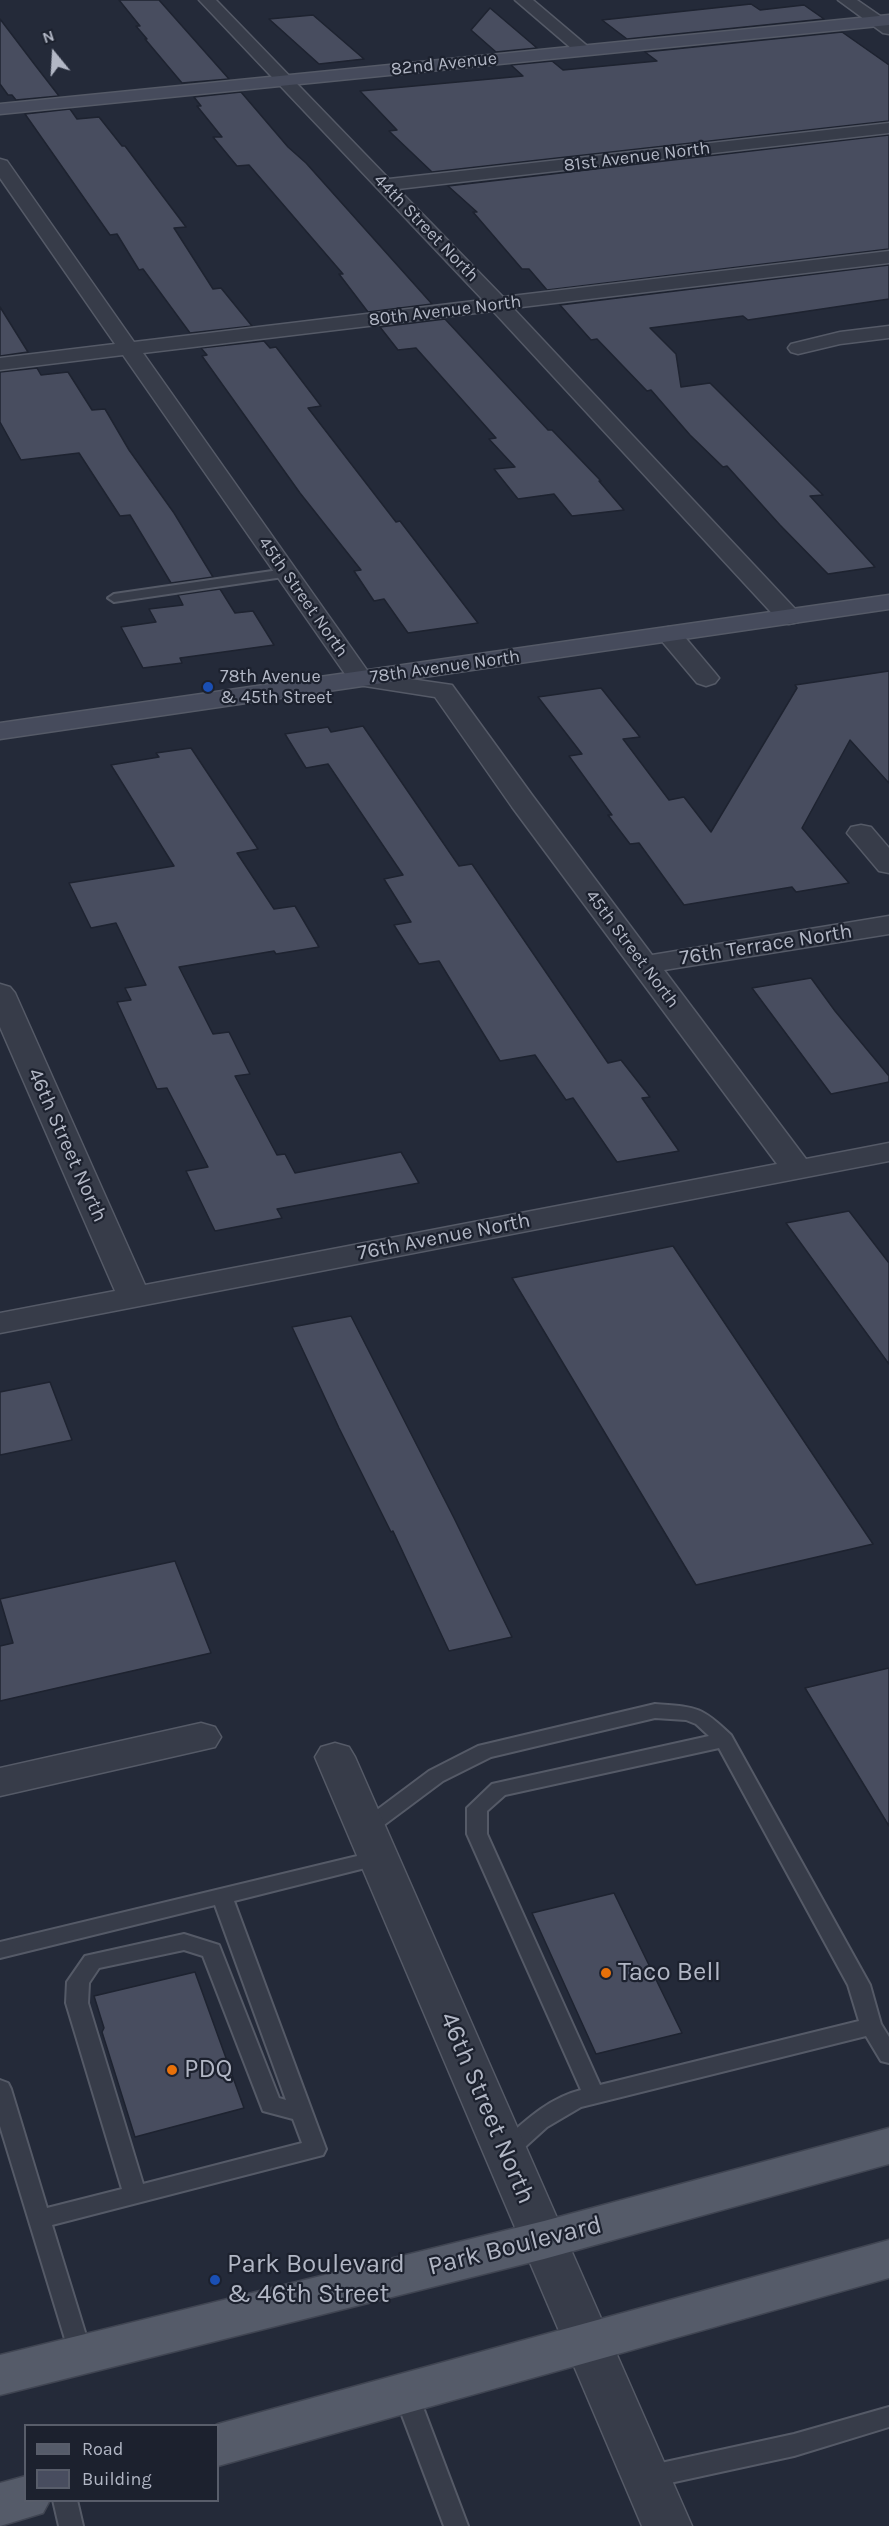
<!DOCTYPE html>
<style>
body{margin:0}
#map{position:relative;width:889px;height:2526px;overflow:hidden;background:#242a39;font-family:Karla,sans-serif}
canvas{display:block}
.legend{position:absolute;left:24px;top:2424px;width:195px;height:78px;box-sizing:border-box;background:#1c212e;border:2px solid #585d6a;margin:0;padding:8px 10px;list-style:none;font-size:18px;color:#b2b7c5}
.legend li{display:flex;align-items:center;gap:12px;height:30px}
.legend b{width:30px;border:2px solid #585d6a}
.north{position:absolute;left:24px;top:24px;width:60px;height:60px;-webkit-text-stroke:4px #1c212e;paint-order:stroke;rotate:342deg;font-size:16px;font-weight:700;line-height:24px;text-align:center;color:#b2b7c5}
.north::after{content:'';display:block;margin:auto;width:21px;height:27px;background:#b2b7c5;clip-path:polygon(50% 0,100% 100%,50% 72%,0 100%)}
</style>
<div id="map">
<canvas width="889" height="2526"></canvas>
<ul class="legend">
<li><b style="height:8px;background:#555b69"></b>Road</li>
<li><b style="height:16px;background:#484d5f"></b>Building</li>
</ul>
<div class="north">N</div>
</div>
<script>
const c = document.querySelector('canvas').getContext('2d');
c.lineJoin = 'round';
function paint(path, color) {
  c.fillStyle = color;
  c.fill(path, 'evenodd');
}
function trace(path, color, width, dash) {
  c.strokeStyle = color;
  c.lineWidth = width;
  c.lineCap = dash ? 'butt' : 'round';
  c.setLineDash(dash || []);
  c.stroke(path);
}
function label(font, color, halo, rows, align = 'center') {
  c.font = font + ' Karla,sans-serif';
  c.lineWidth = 4.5;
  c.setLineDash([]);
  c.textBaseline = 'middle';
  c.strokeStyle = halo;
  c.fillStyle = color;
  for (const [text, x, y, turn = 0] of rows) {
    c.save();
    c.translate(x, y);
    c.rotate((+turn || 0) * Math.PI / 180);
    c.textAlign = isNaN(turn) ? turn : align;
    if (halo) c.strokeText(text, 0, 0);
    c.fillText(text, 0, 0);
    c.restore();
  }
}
const building = new Path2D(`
 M119 0H159L229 79 182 83 145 39H147L136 26H140Z
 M751 4 760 10 804 5 824 19 627 39 602 20Z
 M490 8 537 48 496 52 471 30Z
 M313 15 364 59 319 64 269 19Z
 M0 19 35 65 59 96 16 100 12 95H8L0 84Z
 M842 32 889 65V121L432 172 389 131 397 130 360 91 523 76 511 65 552 61 563 70 657 61 645 52Z
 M241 92 288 147 306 163 432 304 368 312 339 274H343L249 165 237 166 213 137H222L197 106H201L194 97Z
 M70 109 77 119 99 117 122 146H125L186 227 174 228 213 289 221 288 252 326 190 333 143 269 139 270 117 234 110 235 25 114Z
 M889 135V249L547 290 529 269H522L473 212H477L448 186Z
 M889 265V299L748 320 743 316 650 328 676 354 681 387 710 383 823 495 810 496 875 567 828 574 780 525 727 466 723 467 690 435 651 390 647 391 597 339 591 340 560 305Z
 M0 307 28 352 0 356Z
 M445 319 548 430H552L601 481H599L624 510 572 516 554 494 518 499 494 469 515 467 489 439 496 438 416 348 398 350 380 327Z
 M264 341 270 348 276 347 321 406 308 408 396 522 400 521 478 623 408 633 384 599 374 601 354 571 361 570 300 493 202 356 207 355 201 348Z
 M37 368 41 375 68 372 92 410 105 409 129 450 174 513 213 577 171 583 130 515 120 516 79 453 21 460 0 422V372Z
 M220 589 235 613 253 611 274 645 180 658 182 663 143 668 121 627 156 622 149 609 183 605 178 595Z
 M889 671V783L850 740 802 828 849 883 796 892 792 887 684 905 639 843 630 844 608 815H612L569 756 582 754 538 697 601 688 640 737 623 739 669 800 684 797 711 832 797 688 795 685Z
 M363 726 459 866 472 864 608 1063 621 1060 650 1097 642 1098 679 1151 617 1162 573 1098 566 1100 535 1055 500 1061 439 961 419 964 394 925 411 922 384 879 403 875 328 764 306 768 285 734 328 727 331 732Z
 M191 748 258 849 237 853 274 909 295 906 319 947 276 954 274 951 179 967 213 1034 229 1032 250 1074 235 1076 277 1155 285 1154 295 1173 401 1152 419 1183 277 1209 282 1218 215 1231 186 1171 208 1167 167 1088 157 1089 117 1002 131 1000 125 988 146 985 116 923 91 928 69 883 174 866 111 765 159 757 156 753Z
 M811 978 835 1011 889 1076V1082L831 1094 752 988Z
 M849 1211 889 1263V1364L786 1223Z
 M673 1246 873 1544 696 1585 512 1278Z
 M351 1316 454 1518 512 1637 449 1651 393 1531 391 1532 339 1428 292 1327Z
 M50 1382 72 1440 0 1455V1392Z
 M175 1561 211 1653 0 1701V1646L13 1643 0 1599Z
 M889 1668V1826L805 1688Z
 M614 1893 682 2033 596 2054 532 1913Z
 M195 1972 244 2108 135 2137 102 2032 104 2028 94 1996Z`);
paint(building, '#484d5f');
trace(building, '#1e2330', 1.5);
const lane = new Path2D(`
 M286 569 290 570V576L114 602 108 598 114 594Z
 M655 1704C696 1707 701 1706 731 1735L870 1985 881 2024 889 2037V2063L881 2061 866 2036 581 2107 547 2127 514 2157 506 2160 498 2157 495 2151 498 2145C523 2123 548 2098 581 2090L467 1834V1808L492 1784 709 1736 696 1724 686 1720 655 1718 491 1757 443 1781 372 1834 365 1836 358 1834 355 1829 358 1824 429 1771 478 1746ZM719 1748 848 1985 859 2021 600 2085 487 1834V1811L505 1795Z
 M378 1851 385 1853 388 1858 385 1863 234 1901 326 2149 323 2155 52 2225 92 2355 88 2362 80 2365 72 2362 0 2126V2080L8 2083 11 2089 47 2208 122 2189 66 2003 67 1982 85 1956 184 1934 219 1945 279 2098 286 2100 215 1905 0 1958V1942ZM184 1950 203 1956 263 2111 293 2119 302 2143 143 2184 88 2003 89 1983 99 1968Z
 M406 2384 414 2387 418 2394 468 2526H444L394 2394 398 2387Z
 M889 2407V2427L794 2456 647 2488 638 2485 635 2477 638 2469 647 2466 794 2434Z
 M53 2500H77L83 2526H59Z`);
const street = new Path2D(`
 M199 0H216L389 179 889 123V133L398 189 503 297 889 251V263L513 308 798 612 801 617 798 622 789 624 780 622 493 311 143 353 369 673 452 685 532 795 652 955 889 916V934L664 970 806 1159 889 1143V1161L0 1333V1313L115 1291 0 1027V984L10 987 15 993 145 1285 777 1164 512 807 435 697 352 684 123 355 0 370V358L115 344 0 178V159L7 161 134 342 483 300Z
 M515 0H533L592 50 590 54H578Z
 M838 0H857L889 22V34L883 33Z
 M889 326V338L840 344 798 354 791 352 788 348 791 344 840 332Z
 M669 627 678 629 715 673 719 678 715 683 706 686 697 683 660 639 657 634 660 629Z
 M861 825 871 827 889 848V873L879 871 847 833 851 827Z
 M201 1723 215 1727 221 1737 215 1747 0 1796V1768Z
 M335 1743 349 1747 355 1757 692 2526H642L315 1757 321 1747Z`);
const secondary = new Path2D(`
 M889 15V25L0 114V104Z
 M889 595V609L0 739V723Z`);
const primary = new Path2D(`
 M889 2128V2164L544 2259 0 2395V2355L544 2221Z
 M889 2240V2278L218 2466V2426H214L218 2424Z
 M26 2476V2500H50L43 2513 0 2526V2483Z`);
trace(lane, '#555a67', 4);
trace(street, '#555a67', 3);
trace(secondary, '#555a67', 3);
trace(primary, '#404552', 3);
paint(lane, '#373c49');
paint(street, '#373c49');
paint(secondary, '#464b5c');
paint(primary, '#555b69');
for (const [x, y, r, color] of [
 [208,687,6,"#1a4fb4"],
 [606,1973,6,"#e8710a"],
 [172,2070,6,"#e8710a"],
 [215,2280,6,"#1a4fb4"]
]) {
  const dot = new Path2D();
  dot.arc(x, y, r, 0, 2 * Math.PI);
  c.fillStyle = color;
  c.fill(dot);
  trace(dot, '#1c212e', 2);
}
label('18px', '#b2b7c5', '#1c212e', [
 ["82nd Avenue",444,64,-6],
 ["81st Avenue North",637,157,-7],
 ["44th Street North",426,228,46],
 ["80th Avenue North",445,311,-7],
 ["45th Street North",303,597,55],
 ["78th Avenue North",445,667,-8],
 ["45th Street North",632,949,53]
]);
label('18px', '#b2b7c5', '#1c212e', [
 ["78th Avenue",220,677],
 ["& 45th Street",220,698]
], 'left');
label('21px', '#b2b7c5', '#1c212e', [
 ["76th Terrace North",766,945,-9],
 ["46th Street North",67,1145,66],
 ["76th Avenue North",444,1237,-11]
]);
label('26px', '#b2b7c5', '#1c212e', [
 ["Taco Bell",618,1973],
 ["PDQ",184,2070],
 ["Park Boulevard",227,2265],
 ["& 46th Street",227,2295]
], 'left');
label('26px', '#b2b7c5', '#1c212e', [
 ["46th Street North",487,2108,67],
 ["Park Boulevard",515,2246,-14]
]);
</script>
